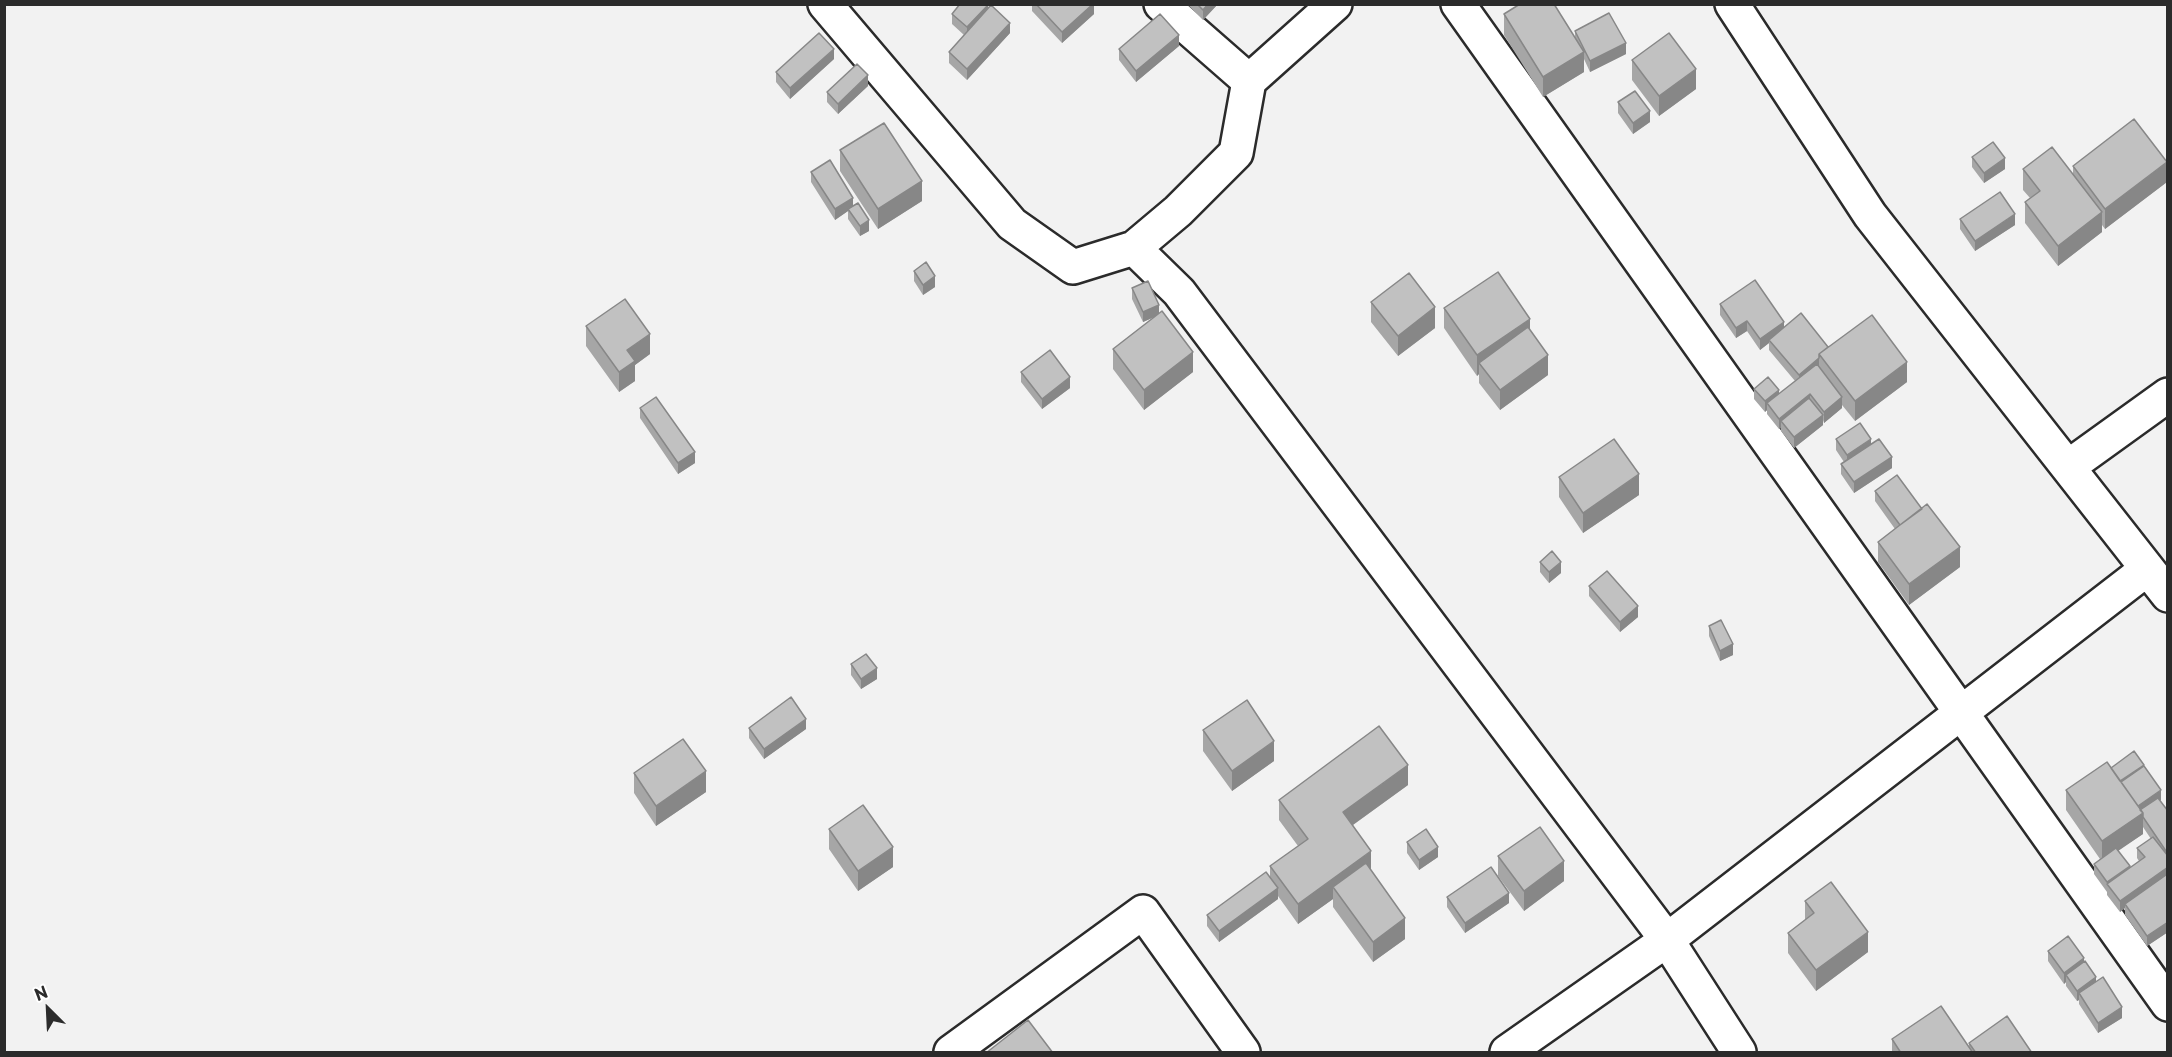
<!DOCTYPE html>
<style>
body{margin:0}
#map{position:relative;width:2172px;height:1057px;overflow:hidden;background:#f2f2f2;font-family:"Playpen Sans",sans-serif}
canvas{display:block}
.frame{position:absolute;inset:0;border:6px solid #2b2b2b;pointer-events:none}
.north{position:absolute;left:18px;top:979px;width:60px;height:60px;-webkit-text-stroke:4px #fff;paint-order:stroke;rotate:336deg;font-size:16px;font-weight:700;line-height:24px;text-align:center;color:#2b2b2b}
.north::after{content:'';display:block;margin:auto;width:21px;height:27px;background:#2b2b2b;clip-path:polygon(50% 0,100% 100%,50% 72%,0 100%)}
</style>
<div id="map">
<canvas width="2172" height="1057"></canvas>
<div class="frame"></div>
<div class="north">N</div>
</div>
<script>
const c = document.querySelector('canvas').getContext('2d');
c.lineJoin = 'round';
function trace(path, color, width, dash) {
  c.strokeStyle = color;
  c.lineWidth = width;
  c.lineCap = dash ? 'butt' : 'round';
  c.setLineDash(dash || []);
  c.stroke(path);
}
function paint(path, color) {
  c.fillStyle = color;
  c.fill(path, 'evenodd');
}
const street = new Path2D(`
 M825 4 1012 224 1073 267 1134 248 1179 292 1667 940 1739 1052
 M1161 4 1249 81
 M1458 4 2168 1004
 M1732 4 1870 215 2168 595
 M1134 248 1178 211 1236 153 1249 81 1335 4
 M2068 467 2168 395
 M951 1052 1143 912 1243 1052
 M1507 1052 1667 940 2147 569`);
trace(street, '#2b2b2b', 38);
trace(street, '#fff', 33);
paint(new Path2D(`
 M1032 4H1094V14L1062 43 1032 11Z
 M1187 4H1218L1203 20Z
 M988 8 1010 33 967 80 949 63V52L964 35 952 24V14Z
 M1504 14 1575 38V31L1626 54 1590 72 1584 59V72L1543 97 1504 35Z
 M1179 46 1136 82 1119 60V49Z
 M834 59 790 99 776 82V72Z
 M1632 60 1696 89 1659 116 1632 80Z
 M868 86 838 114 827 102V92Z
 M1618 102 1650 122 1633 134 1618 113Z
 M840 150 922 201 878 229 840 171Z
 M1972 157 2005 169 1984 183 1972 167Z
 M2073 166 2167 182 2105 229 2102 225V232L2058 266 2025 223V202L2030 198 2023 190V169L2073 174Z
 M811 172 853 206 869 231 860 236 848 219V211L835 220 811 182Z
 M1960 219 2015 225 1975 251 1960 229Z
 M914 271 935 287 923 295 914 281Z
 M1132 288 1159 313 1193 372 1144 410 1113 369V349L1154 317 1143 322 1132 299Z
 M1371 302 1435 328 1398 356 1371 322Z
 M1720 304 1784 327 1907 382 1855 421 1842 405V408L1824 423 1823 420V425L1794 448 1781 431V428L1779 429 1767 414V410L1765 412 1754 399V389L1779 394 1795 381 1769 350V343L1760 350 1747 331 1736 338 1720 315Z
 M1444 308 1530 331 1548 375 1500 410 1479 383V374L1477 376 1444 328Z
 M586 326 650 354 635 365V381L619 392 586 346Z
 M1021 372 1070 388 1042 409 1021 382Z
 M640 408 695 463 678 474 640 418Z
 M1836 439 1871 444 1892 468 1854 493 1841 474V464L1844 462 1836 450Z
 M1559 477 1639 495 1583 533 1559 497Z
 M1875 491 1960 567 1909 605 1878 562V542L1895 529 1875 501Z
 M1540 562 1561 573 1549 583 1540 572Z
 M1589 586 1638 617 1620 632 1589 596Z
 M1709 626 1733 655 1720 661 1709 636Z
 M851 664 877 679 861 689 851 675Z
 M749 728 806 729 764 759 749 738Z
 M1203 730 1274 761 1232 791 1203 751Z
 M2144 767 2160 801 2168 811V932L2147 946 2125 915V908L2120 912 2107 895V892L2094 874V864L2100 859 2066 810V790L2111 768ZM2143 827 2151 839 2137 848V858L2139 861 2130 868 2118 850 2143 834Z
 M634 773 706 792 656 826 634 793Z
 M1408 785 1353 825 1371 871 1405 939 1373 962 1333 907V899L1298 924 1278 896V899L1219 942 1207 926V915L1270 878V866L1298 846 1279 820V800Z
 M829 829 893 867 858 891 829 849Z
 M1407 842 1438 857 1419 870 1407 853Z
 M1498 856 1564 881 1524 911 1498 876Z
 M1447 897 1509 903 1465 933 1447 907Z
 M1805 901 1868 952 1816 991 1788 953V933L1805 920Z
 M2048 951 2084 962 2096 982 2122 1018 2098 1033 2079 1004V1000L2077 1001 2066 986V982L2064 984 2048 961Z
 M1892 1039 1969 1047V1043L2032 1053H1892Z`), '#a6a6a6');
paint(new Path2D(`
 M1093 4H1094V14L1062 43V32Z
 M1208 4H1218L1203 20V10Z
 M988 5V15L967 38V27Z
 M1010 23V33L967 80V69Z
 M1179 35V46L1136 82V71Z
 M1626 43V54L1590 72V61Z
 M834 49V59L790 99V88Z
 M1584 52V72L1543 97V77Z
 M1696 69V89L1659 116V96Z
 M868 75V86L838 114V104Z
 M1650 111V122L1633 134V123Z
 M2005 158V169L1984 183V173Z
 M2167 162V182L2105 229V209Z
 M922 181V201L878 229V209Z
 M853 198V209H848V211L835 220V209Z
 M2102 212V232L2058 266V246Z
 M2015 214V225L1975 251V241Z
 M869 220V231L860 236V226Z
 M935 276V287L923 295V285Z
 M1159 305V315L1143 322V312Z
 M1435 307V328L1398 356V336Z
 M1530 319V339L1479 363V374L1477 376V355Z
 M1747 321V331L1736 338V328Z
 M1784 322V333L1769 340V343L1760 350V339Z
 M650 334V354L635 365V381L619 392V372L627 350Z
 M1193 352V372L1144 410V390Z
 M1548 355V375L1500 410V390Z
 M1819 358V369L1799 385V375Z
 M1907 362V382L1855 421V401Z
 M1070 377V388L1042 409V399Z
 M1779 390V400L1767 403V410L1765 412V401Z
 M1810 394V405L1781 421V428L1779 429V419Z
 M1842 397V408L1824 423V412Z
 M1823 415V425L1794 448V437Z
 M1871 439V450L1847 465V455Z
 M695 452V463L678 474V463Z
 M1892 457V468L1854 493V482Z
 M1639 474V495L1583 533V513Z
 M1960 547V567L1909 605V584Z
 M1561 562V573L1549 583V572Z
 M1638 606V617L1620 632V622Z
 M1733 644V655L1720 661V651Z
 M877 668V679L861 689V679Z
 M806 719V729L764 759V749Z
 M1274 741V761L1232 791V771Z
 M1408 765V785L1343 832V812Z
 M2144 765V775L2117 783Z
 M706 771V792L656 826V806Z
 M2161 790V800L2141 814 2143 813V834L2102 862V841L2135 808Z
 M893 847V867L858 891V871Z
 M1438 847V857L1419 870V860Z
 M1371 851V871L1333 887V899L1298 924V904Z
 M1564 861V881L1524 911V891Z
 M2130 866V876L2107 884V892V882Z
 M2168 867 2167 878 2125 904V908L2120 912V901Z
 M1278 888V899L1219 942V931Z
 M1509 893V903L1465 933V923Z
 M1405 918V939L1373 962V942Z
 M2168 922V932L2147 946V936Z
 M1868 932V952L1816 991V970Z
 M2084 958V968L2066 975V982L2064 984V973Z
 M2096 977V987L2079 993V1000L2077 1001V991Z
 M2122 1007V1018L2098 1033V1023Z`), '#878787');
const building = new Path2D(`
 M960 4H988V5L967 27 952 14Z
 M1036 4H1093L1062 32Z
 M1197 4H1208L1203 10Z
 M1520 4H1554L1584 52 1543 77 1504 14Z
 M991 5 1010 23 967 69 949 52Z
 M1609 13 1626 43 1590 61 1575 31Z
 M1160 14 1179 35 1136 71 1119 49Z
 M819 33 834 49 790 88 776 72Z
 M1669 33 1696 69 1659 96 1632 60Z
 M857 64 868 75 838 104 827 92Z
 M1635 91 1650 111 1633 123 1618 102Z
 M2134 119 2167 162 2105 209 2073 166Z
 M884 123 922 181 878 209 840 150Z
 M1993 142 2005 158 1984 173 1972 157Z
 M2052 147 2102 212 2058 246 2025 202 2040 191 2023 169Z
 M830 160 853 198 835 209 811 172Z
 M2000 192 2015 214 1975 241 1960 219Z
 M858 203 869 220 860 226 848 209Z
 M926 262 935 276 923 285 914 271Z
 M1498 272 1530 319 1477 355 1444 308Z
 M1409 273 1435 307 1398 336 1371 302Z
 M1755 280 1784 322 1760 339 1747 321 1736 328 1720 304Z
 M1148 281 1159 305 1143 312 1132 288Z
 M625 299 650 334 627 350 635 361 619 372 586 326Z
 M1162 311 1193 352 1144 390 1113 349Z
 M1801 313 1828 347 1819 354V358L1799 375 1769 340Z
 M1872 315 1907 362 1855 401 1819 354Z
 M1528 327 1548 355 1500 390 1479 363Z
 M1050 350 1070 377 1042 399 1021 372Z
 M1817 364 1842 397 1824 412 1810 394 1779 419 1767 403Z
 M1768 377 1779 390 1765 401 1754 389Z
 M656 397 695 452 678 463 640 408Z
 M1809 398 1823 415 1794 437 1781 421Z
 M1860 423 1871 439 1847 455 1836 439Z
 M1614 439 1639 474 1583 513 1559 477Z
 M1879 439 1892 457 1854 482 1841 464Z
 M1897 475 1922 509 1900 525 1875 491Z
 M1927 504 1960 547 1909 584 1878 542Z
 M1552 551 1561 562 1549 572 1540 562Z
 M1607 571 1638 606 1620 622 1589 586Z
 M1721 620 1733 644 1720 651 1709 626Z
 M866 654 877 668 861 679 851 664Z
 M791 697 806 719 764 749 749 728Z
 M1247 700 1274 741 1232 771 1203 730Z
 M1379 726 1408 765 1343 812 1371 851 1298 904 1270 866 1308 839 1279 800Z
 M683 739 706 771 656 806 634 773Z
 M2134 751 2144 765 2120 781 2111 768Z
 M2107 762 2143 813 2102 841 2066 790Z
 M2144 766 2161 790 2138 806 2121 782Z
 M2158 798 2168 811V850L2166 851 2143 817V813L2140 810Z
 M863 805 893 847 858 871 829 829Z
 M1540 827 1564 861 1524 891 1498 856Z
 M1426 829 1438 847 1419 860 1407 842Z
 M2153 837 2168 856V867L2120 901 2107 884 2145 857 2137 848Z
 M2116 848 2130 866 2107 882 2094 864Z
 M1366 863 1405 918 1373 942 1333 887Z
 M1491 867 1509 893 1465 923 1447 897Z
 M1266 872 1278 888 1219 931 1207 915Z
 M2166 875 2168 877V922L2147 936 2125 904Z
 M1831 882 1868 932 1816 970 1788 933 1814 913 1805 901Z
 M2068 936 2084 958 2064 973 2048 951Z
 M2085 961 2096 977 2077 991 2066 975Z
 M2103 977 2122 1007 2098 1023 2079 993Z
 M1941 1006 1973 1053H1901L1892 1039Z
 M2007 1016 2032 1053H1976L1969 1043Z
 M1028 1020 1053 1053H986Z`);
paint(building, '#c1c1c1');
trace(building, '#878787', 1.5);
</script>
